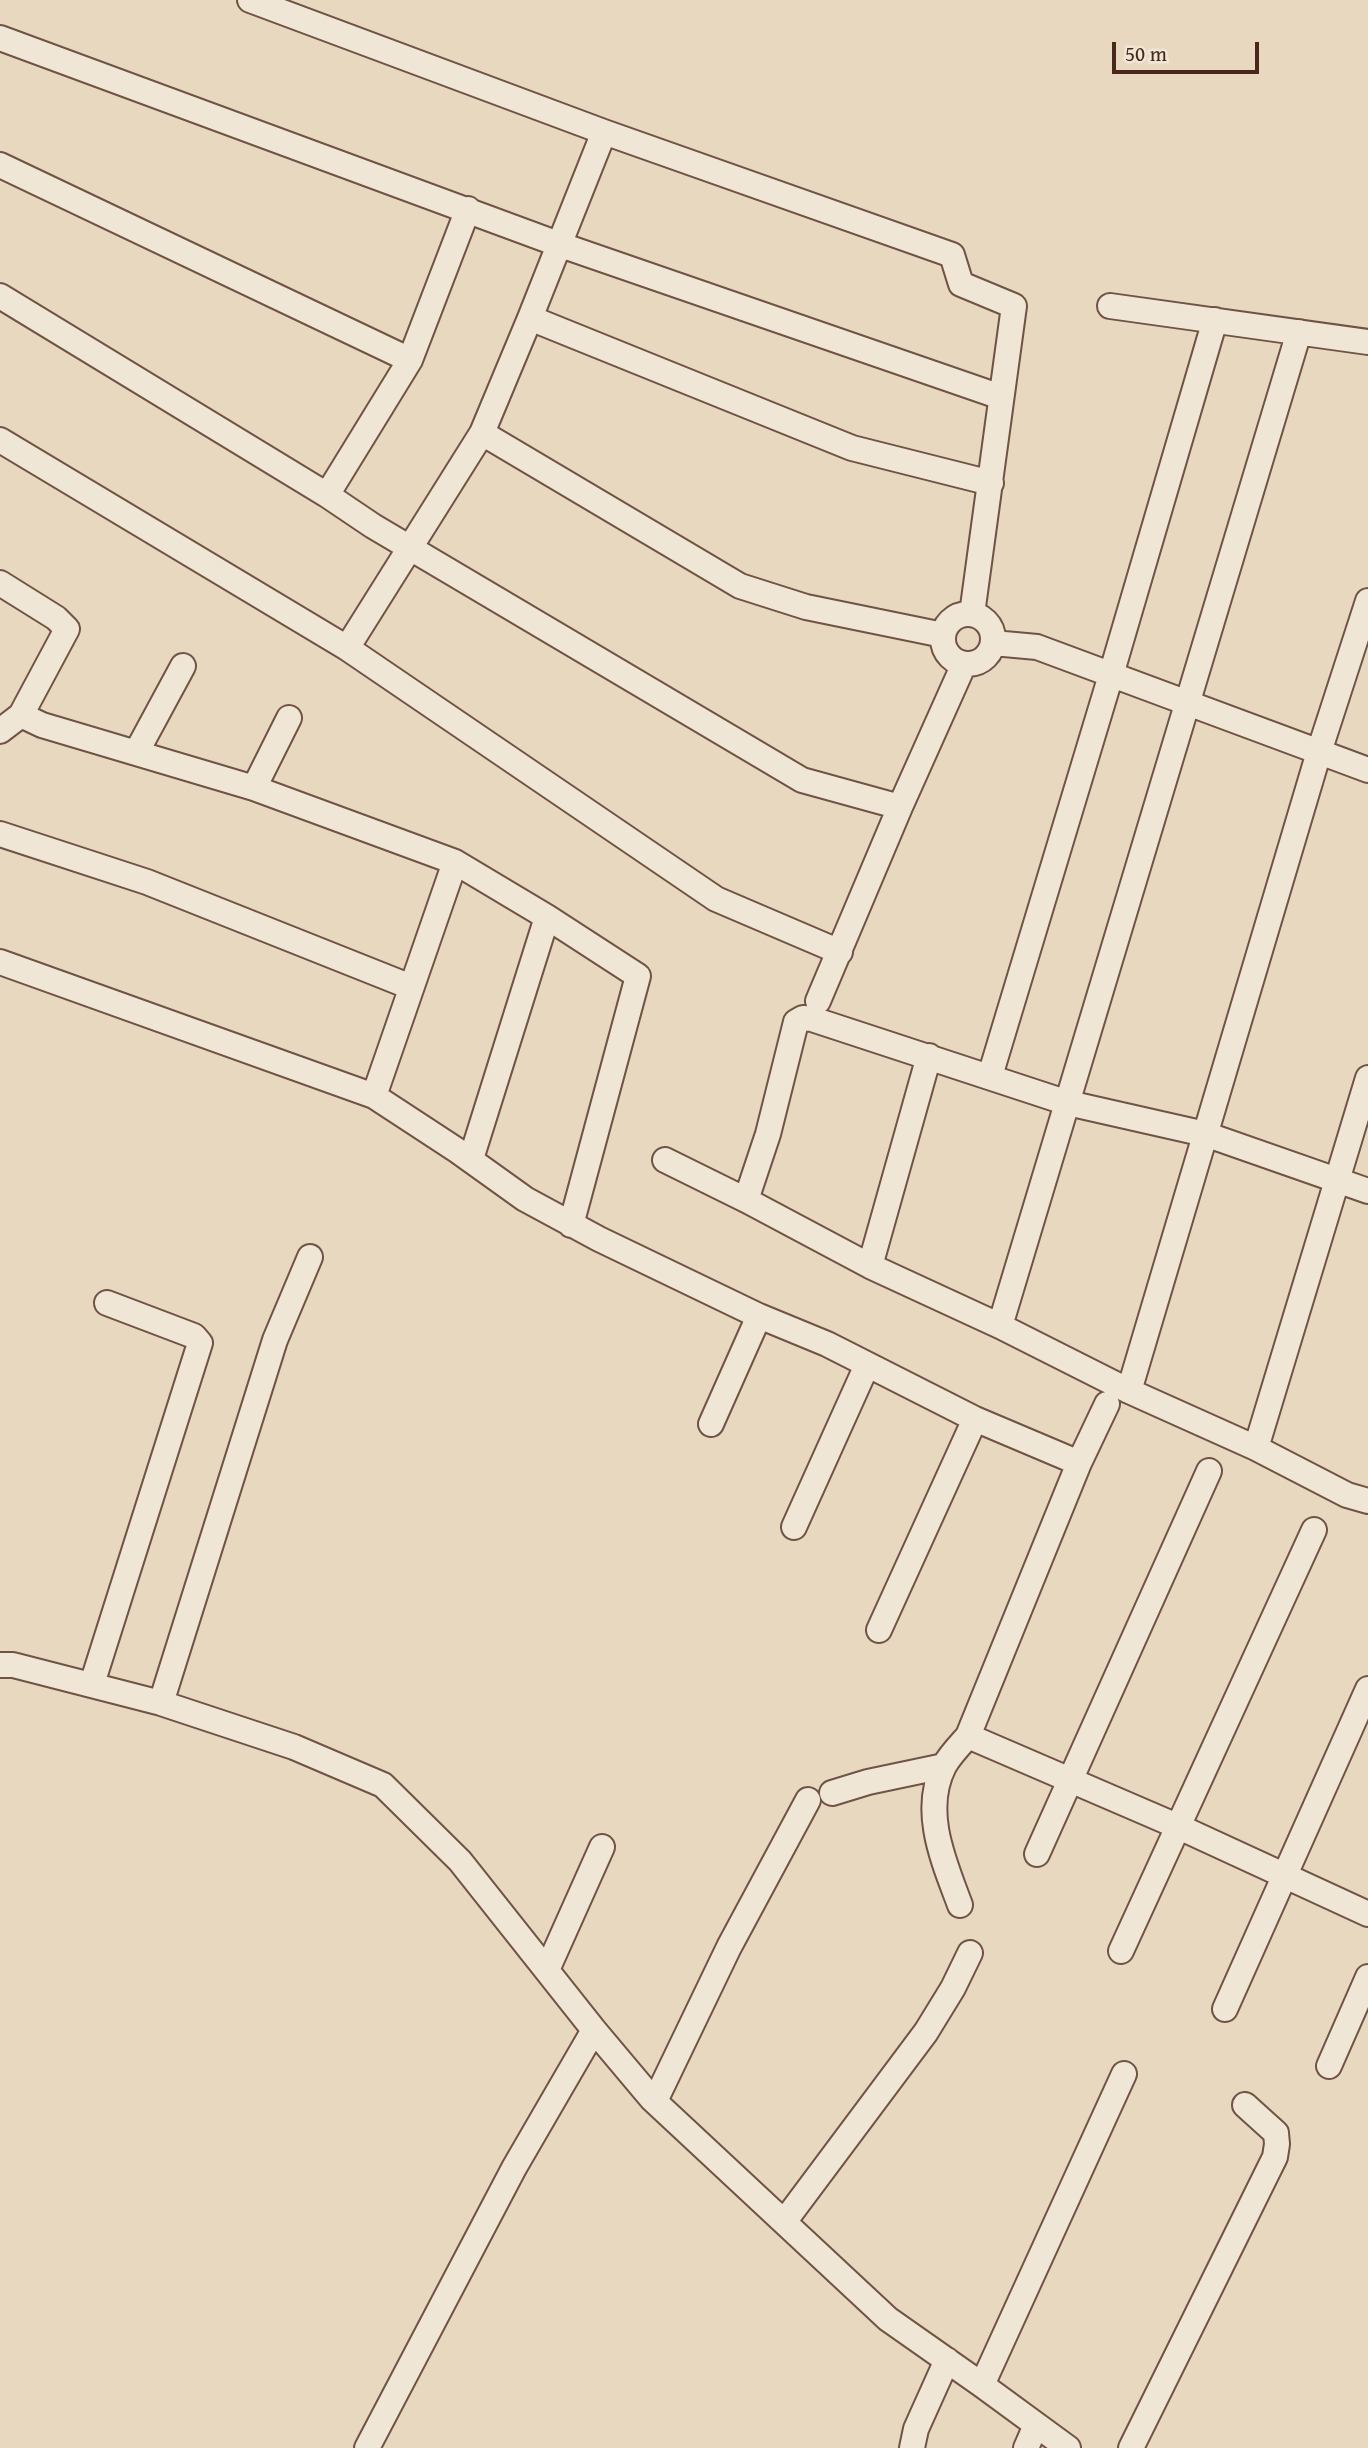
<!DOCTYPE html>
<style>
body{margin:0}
#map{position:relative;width:1368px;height:2448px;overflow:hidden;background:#e8d8bf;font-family:"Gentium Book Plus",serif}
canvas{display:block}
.scale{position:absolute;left:1112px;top:42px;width:147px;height:32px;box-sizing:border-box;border:4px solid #48271c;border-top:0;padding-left:9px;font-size:21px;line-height:24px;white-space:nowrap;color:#48271c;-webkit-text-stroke:5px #f0e6d5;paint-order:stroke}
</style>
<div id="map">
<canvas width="1368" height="2448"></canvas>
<div class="scale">50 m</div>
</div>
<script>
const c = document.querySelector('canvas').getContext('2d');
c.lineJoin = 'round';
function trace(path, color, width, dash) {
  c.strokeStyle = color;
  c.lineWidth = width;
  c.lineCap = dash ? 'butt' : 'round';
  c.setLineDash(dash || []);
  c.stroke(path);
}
const minor = new Path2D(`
 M250 0 604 132 952 255 961 284 1014 306 972 614
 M0 38 558 244 1001 397
 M0 165 410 360
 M0 296 327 495 373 526 802 780 900 807
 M1110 306 1368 342
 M530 318 852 448 991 483
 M482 433 740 586 806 607 943 635
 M0 440 347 648 716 899 840 952
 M327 495 410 360 468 209
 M0 583 56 618 67 629 21 715 0 731
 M943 639a25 25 0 1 1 50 0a25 25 0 1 1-50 0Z
 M993 643 1037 647 1368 770
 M347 648 482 433 530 318 604 132
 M21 715 42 725 254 788 455 862 547 917 638 976 571 1225
 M136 753 183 666
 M254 788 289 718
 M0 834 147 882 411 987
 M0 962 374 1096 458 1151 525 1199 599 1239 759 1316 827 1344 975 1419 1079 1463
 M818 1001 900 807 964 664
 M990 1076 1111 675 1215 320
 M374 1096 455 862
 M471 1159 547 917
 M665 1160 746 1200 870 1266 1000 1326 1129 1391 1256 1448 1347 1495 1368 1501
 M746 1200 768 1134 796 1022 803 1018 812 1019 1068 1103 1205 1134 1368 1191
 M870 1266 929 1056
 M1000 1326 1299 332
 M1129 1391 1319 752 1368 601
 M711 1424 759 1316
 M1256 1448 1368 1078
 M794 1527 867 1365
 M879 1630 975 1419
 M0 1665H13L161 1703 294 1747 383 1785 460 1861 594 2030 652 2099 888 2319 982 2385 1068 2448
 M92 1684 200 1343 194 1336 107 1303
 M161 1703 275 1340 310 1257
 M968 1736 1177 1826 1368 1914
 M832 1793 868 1782 944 1766
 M1037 1854 1209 1471
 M960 1905C944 1862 921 1811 944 1766 950 1755 960 1745 968 1736L1079 1463 1107 1404
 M1121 1951 1314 1530
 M547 1970 602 1847
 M1225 2009 1368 1689
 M1329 2066 1368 1977
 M655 2101 729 1947 808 1800
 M784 2222 926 2032 953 1988 970 1953
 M982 2385 1124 2074
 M367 2448 514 2168 594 2030
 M912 2448 916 2429 947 2360
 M1026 2448 1036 2425
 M1131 2448 1275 2157 1277 2144 1276 2133 1245 2105`);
trace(minor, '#705345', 28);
trace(minor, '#f0e6d5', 24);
</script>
